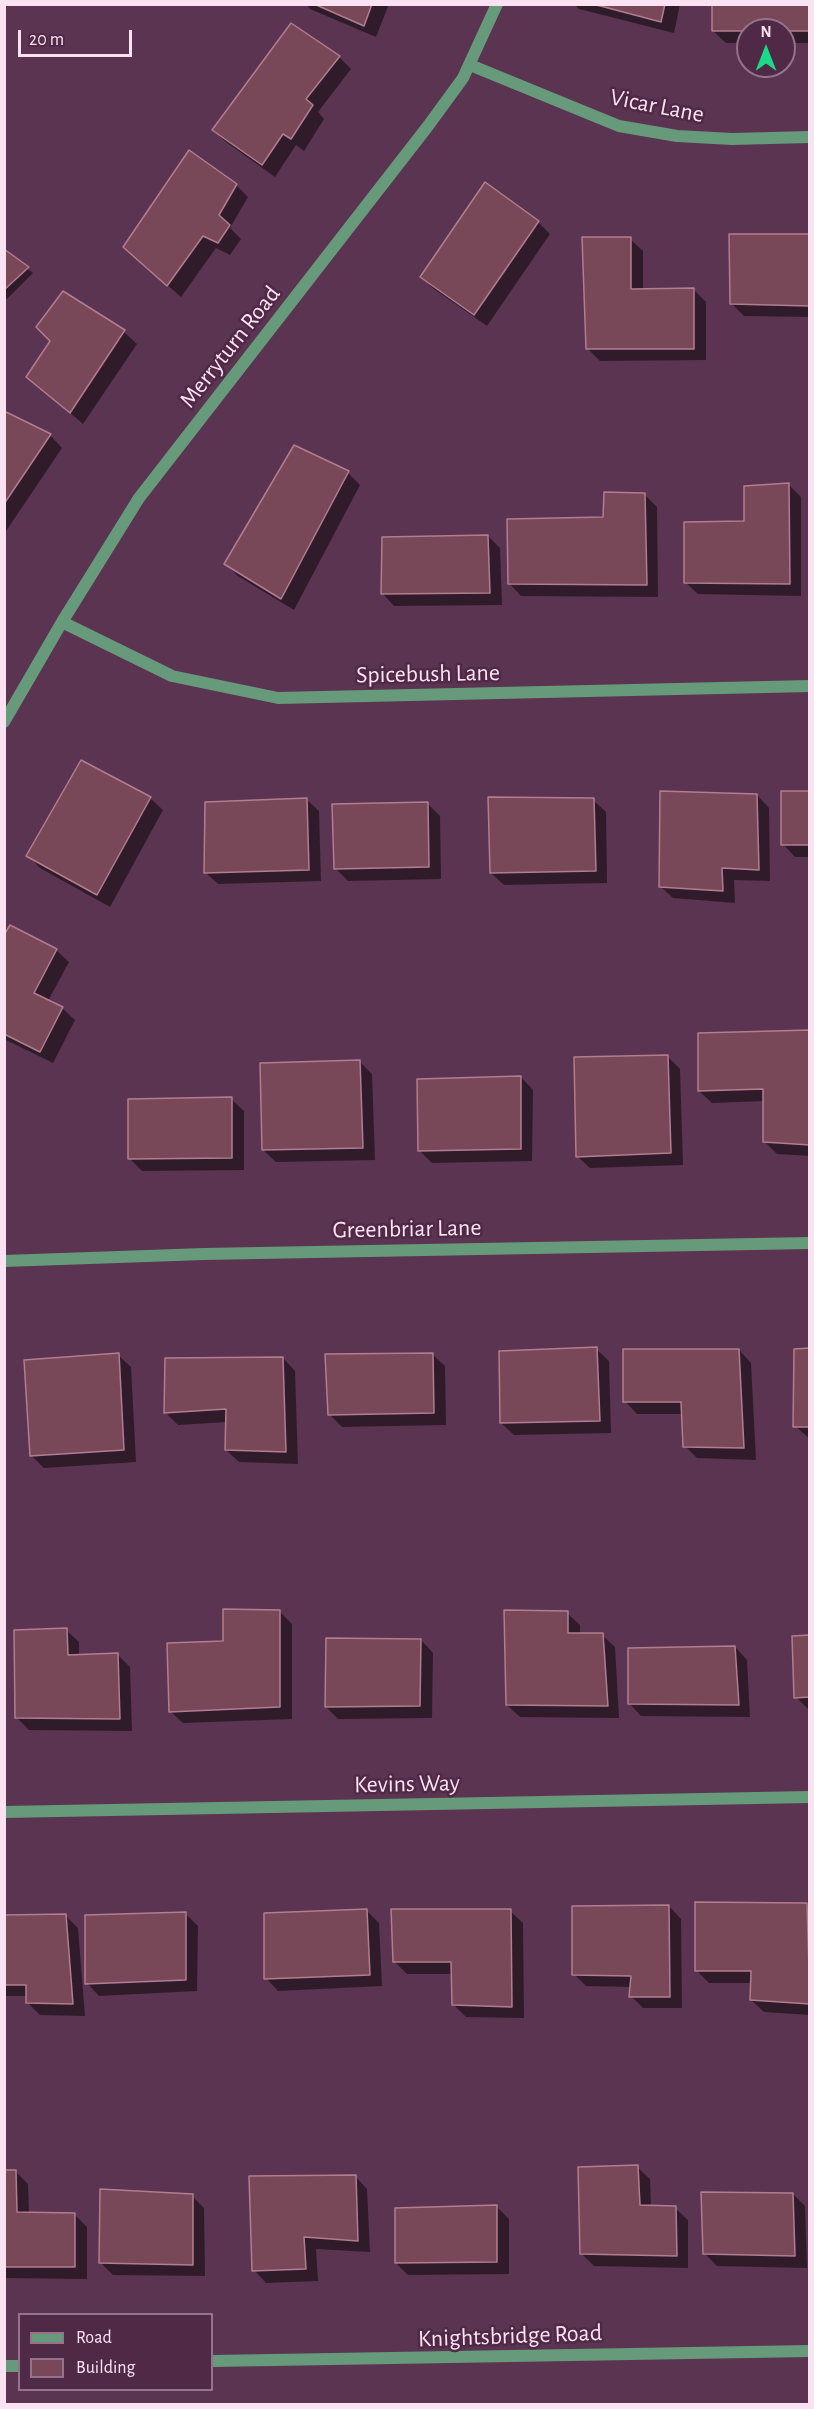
<!DOCTYPE html>
<style>
body{margin:0}
#map{position:relative;width:814px;height:2409px;overflow:hidden;background:#5a3450;font-family:"Alegreya Sans",sans-serif}
canvas{display:block}
.frame{position:absolute;inset:0;border:6px solid #fbe2f3;pointer-events:none}
.legend{position:absolute;left:18px;top:2313px;width:195px;height:78px;box-sizing:border-box;background:#4f2945;border:2px solid #94738b;margin:0;padding:8px 10px;list-style:none;font-size:18px;color:#fbe2f3}
.legend li{display:flex;align-items:center;gap:12px;height:30px}
.legend b{width:30px;border:2px solid #94738b}
.north{position:absolute;left:736px;top:18px;width:60px;height:60px;box-sizing:border-box;background:#4f2945;border:2px solid #94738b;border-radius:50%;rotate:0deg;font-size:16px;font-weight:700;line-height:24px;text-align:center;color:#fbe2f3}
.north::after{content:'';display:block;margin:auto;width:21px;height:27px;background:#1cd988;clip-path:polygon(50% 0,100% 100%,50% 72%,0 100%)}
.scale{position:absolute;left:18px;top:30px;width:114px;height:27px;box-sizing:border-box;border:3px solid #fbe2f3;border-top:0;padding-left:8px;font-size:18px;line-height:21px;white-space:nowrap;color:#fbe2f3;-webkit-text-stroke:4px #4f2945;paint-order:stroke}
</style>
<div id="map">
<canvas width="814" height="2409"></canvas>
<div class="frame"></div>
<ul class="legend">
<li><b style="height:8px;background:#679a7b"></b>Road</li>
<li><b style="height:16px;background:#784859"></b>Building</li>
</ul>
<div class="north">N</div>
<div class="scale">20 m</div>
</div>
<script>
const c = document.querySelector('canvas').getContext('2d');
c.lineJoin = 'round';
function paint(path, color) {
  c.fillStyle = color;
  c.fill(path, 'evenodd');
}
function trace(path, color, width, dash) {
  c.strokeStyle = color;
  c.lineWidth = width;
  c.lineCap = dash ? 'butt' : 'round';
  c.setLineDash(dash || []);
  c.stroke(path);
}
function label(font, color, halo, rows, align = 'center') {
  c.font = font + ' "Alegreya Sans",sans-serif';
  c.lineWidth = 5;
  c.setLineDash([]);
  c.textBaseline = 'middle';
  c.strokeStyle = halo;
  c.fillStyle = color;
  for (const [text, x, y, turn = 0] of rows) {
    c.save();
    c.translate(x, y);
    c.rotate((+turn || 0) * Math.PI / 180);
    c.textAlign = isNaN(turn) ? turn : align;
    if (halo) c.strokeText(text, 0, 0);
    c.fillText(text, 0, 0);
    c.restore();
  }
}
paint(new Path2D(`
 M306 4H389L376 37 310 9Z
 M574 4H680L674 33 579 9Z
 M810 4V43H784V30H748V43H726L713 31Z
 M339 57 351 69 318 112 324 119 304 151 296 145 275 177 226 142 213 130Z
 M236 185 248 197 230 228 241 239 230 255 216 248 181 297 137 259Z
 M538 222 550 234 487 326 434 289 421 277Z
 M810 235V317L744 316 732 304Z
 M630 239 643 251V290H694L706 302V360L600 361 588 349Z
 M4 251 33 273 7 299 4 298Z
 M63 293 124 332 137 344 83 424 28 376 52 341Z
 M4 413 50 435 62 448 4 534Z
 M348 473 360 485 294 610 238 576 225 563Z
 M789 485 801 497V596L698 594 685 582 745 522Z
 M645 495 657 507 658 597 521 596 509 583Z
 M488 536 500 548 502 605 394 606 382 593Z
 M810 792V857H795L783 844Z
 M757 795 769 808 770 881 734 880 735 903 673 898 660 886Z
 M150 798 163 810 110 907 40 868 28 855Z
 M306 799 319 811 321 881 218 884 205 872Z
 M593 800 606 812 607 883 504 885 491 873Z
 M427 803 440 816 441 879 348 881 335 868Z
 M4 938 56 950 69 962 48 1001 62 1008 75 1020 53 1063 4 1039Z
 M810 1032V1156L777 1154 764 1141 765 1101 712 1103 699 1091Z
 M667 1056 680 1069 683 1165 590 1168 577 1156Z
 M359 1061 372 1074 375 1160 276 1162 263 1150Z
 M521 1077 533 1090 532 1161 432 1163 420 1151Z
 M231 1099 244 1111V1170L142 1171 129 1158Z
 M596 1349 609 1361 611 1433 514 1435 501 1423Z
 M739 1350 751 1363 756 1460 697 1458 685 1446 683 1414H637L625 1401Z
 M810 1350V1439L795 1426Z
 M432 1354 445 1366 446 1425 342 1427 329 1414Z
 M118 1355 131 1367 136 1462 44 1468 31 1455Z
 M283 1358 295 1371 298 1464 239 1462 226 1450 227 1422 178 1425 166 1413Z
 M279 1611 292 1624V1719L183 1723 170 1711 225 1642Z
 M567 1613 580 1625V1635H602L615 1647 619 1718 520 1717 507 1705Z
 M66 1630 79 1642V1656L118 1655 130 1667 132 1731 29 1730 17 1718Z
 M810 1637V1709H808L796 1697Z
 M421 1640 433 1653 432 1718 338 1719 326 1707Z
 M735 1647 747 1660 750 1717 641 1716 629 1703Z
 M806 1905 810 1908V2015L764 2012 751 2000 752 1983H709L697 1971Z
 M669 1906 681 1919 682 2008H643L631 1996 632 1987 586 1986 574 1974Z
 M366 1910 379 1923 382 1986 278 1991 266 1978Z
 M510 1911 523 1923 524 2018 466 2017 454 2005 453 1974H407L394 1961Z
 M185 1913 198 1926 197 1991 99 1996 87 1983Z
 M65 1915 78 1928 85 2016 40 2015 27 2002V1996H4V1917Z
 M637 2167 650 2179 651 2207 675 2208 688 2220V2268L594 2266 581 2253Z
 M4 2172H16L28 2184 29 2214 75 2215 87 2227V2279L4 2278Z
 M355 2176 367 2189 370 2252 316 2249 318 2281 266 2283 254 2270Z
 M793 2194 805 2206 807 2268 717 2266 704 2253Z
 M192 2196 204 2208 205 2276 113 2275 101 2263Z
 M497 2207 509 2219V2274L408 2275 396 2263Z`), '#0007');
const building = new Path2D(`
 M314 4H372L364 26Z
 M593 4H665L661 22Z
 M712 4H810V31H712Z
 M291 23 340 56 306 99 313 105 291 139 283 134 262 165 212 130Z
 M189 150 237 184 219 215 230 225 218 243 203 236 167 286 123 247Z
 M485 182 539 221 474 315 420 277Z
 M729 234H810V306L730 304Z
 M582 237H631V289L694 288V349H586Z
 M4 249 29 267 4 290Z
 M63 291 125 330 70 413 26 377 50 341 36 327Z
 M4 411 51 434 4 504Z
 M294 445 349 471 281 599 224 564Z
 M789 483 790 584 684 583V522L744 521V486Z
 M604 492 645 493 647 585 508 584 507 519 603 517Z
 M488 535 490 593 381 594 382 537Z
 M81 760 151 797 97 895 26 856Z
 M660 791 757 794 759 870 722 868 723 891 659 887Z
 M781 791H810V845H781Z
 M488 797 594 798 596 871 490 873Z
 M307 798 309 870 204 873 205 802Z
 M428 802 429 867 334 869 332 804Z
 M10 925 57 949 34 993 63 1007 40 1052 4 1034V935Z
 M810 1030V1145L763 1142V1089L698 1091V1033Z
 M668 1055 671 1153 576 1157 574 1057Z
 M360 1060 363 1148 262 1150 260 1063Z
 M521 1076V1149L418 1151 417 1079Z
 M232 1097V1158L128 1159V1099Z
 M597 1347 600 1421 500 1423 499 1351Z
 M810 1348V1427H793L794 1349Z
 M623 1349H739L744 1448 683 1447 681 1402H623Z
 M119 1353 124 1450 30 1456 24 1360Z
 M433 1353 434 1413 328 1415 325 1354Z
 M283 1357 286 1452 225 1450 226 1409 164 1413 165 1358Z
 M223 1609 280 1610V1707L169 1712 167 1643 223 1641Z
 M504 1610 568 1611V1633H603L608 1706 506 1705Z
 M67 1628 68 1655 118 1653 120 1719 15 1718 14 1630Z
 M810 1635V1697L794 1698 792 1636Z
 M326 1638 421 1639 420 1706 325 1707Z
 M735 1646 739 1705 628 1704V1648Z
 M695 1902 807 1903 810 2004 750 2000 751 1971H695Z
 M669 1905 670 1997H629L631 1976 572 1975V1906Z
 M367 1909 370 1975 264 1979V1913Z
 M391 1909H511L512 2007 452 2005 451 1962H393Z
 M186 1912V1980L85 1984V1915Z
 M66 1914 73 2004 26 2003V1985H4V1915Z
 M638 2165 640 2205 676 2206 677 2256 580 2254 578 2167Z
 M4 2170H16L17 2212 75 2213V2267H4Z
 M356 2175 358 2241 304 2237 306 2269 252 2271 249 2176Z
 M100 2189 193 2194V2265L99 2263Z
 M701 2192 793 2193 795 2256 703 2254Z
 M497 2205V2262L395 2263V2208Z`);
paint(building, '#784859');
trace(building, '#b27d8f', 1.5);
trace(new Path2D(`
 M470 65 619 126 677 136 732 139 810 137
 M62 622 172 676 278 698 810 686
 M4 722 62 622 139 498 428 126 463 78 497 4
 M4 1261 204 1254 810 1243
 M4 1812 810 1797
 M212 2361 810 2351
 M4 2366H20`), '#679a7b', 12);
label('24px', '#fbe2f3', '#4f2945', [
 ["Vicar Lane",657,106,11],
 ["Merryturn Road",230,347,-52],
 ["Spicebush Lane",428,674,-1],
 ["Greenbriar Lane",407,1229,-1],
 ["Kevins Way",407,1784,-1],
 ["Knightsbridge Road",510,2336,-2]
]);
</script>
